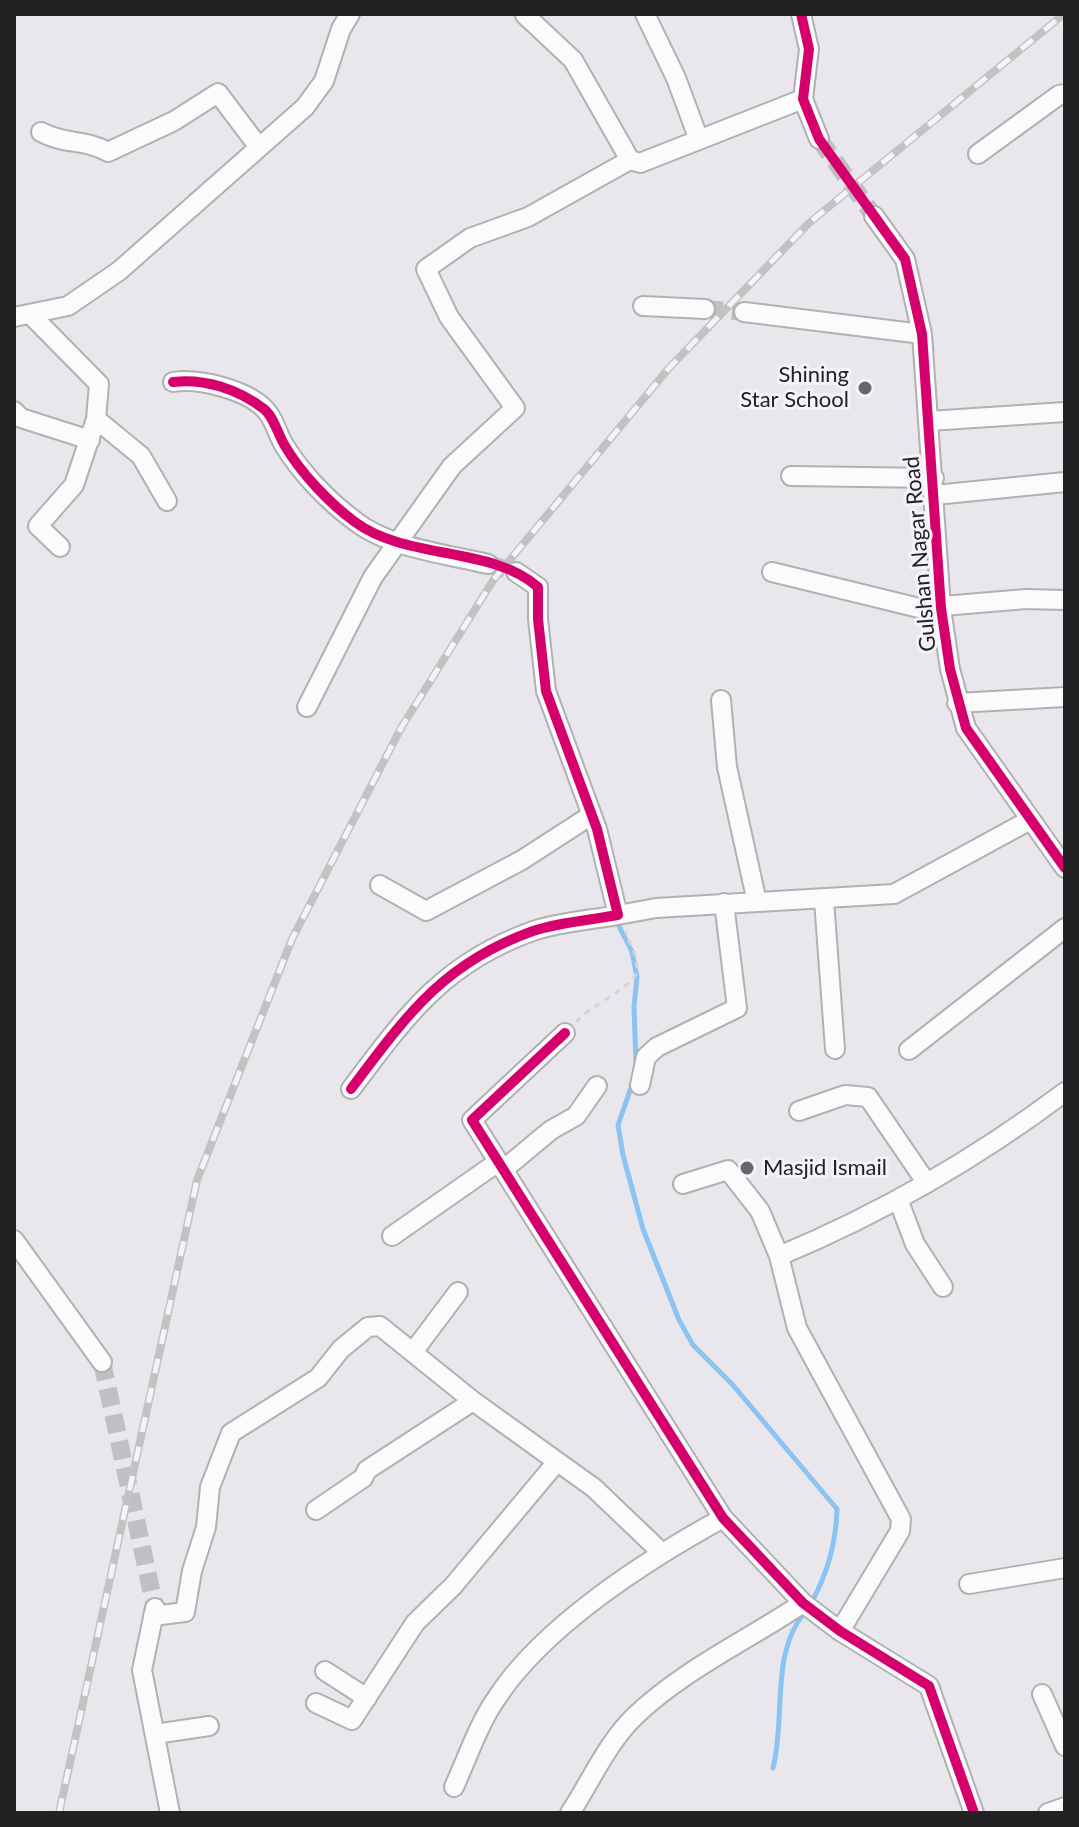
<!DOCTYPE html>
<style>
body{margin:0}
#map{position:relative;width:1079px;height:1827px;overflow:hidden;background:#e9e7ec;font-family:Lato,sans-serif}
canvas{display:block}
.frame{position:absolute;inset:0;border:16px solid #232124;pointer-events:none}
</style>
<div id="map">
<canvas width="1079" height="1827"></canvas>
<div class="frame"></div>
</div>
<script>
const c = document.querySelector('canvas').getContext('2d');
c.lineJoin = 'round';
function trace(path, color, width, dash) {
  c.strokeStyle = color;
  c.lineWidth = width;
  c.lineCap = dash ? 'butt' : 'round';
  c.setLineDash(dash || []);
  c.stroke(path);
}
function label(font, color, halo, rows, align = 'center') {
  c.font = font + ' Lato,sans-serif';
  c.lineWidth = 6;
  c.setLineDash([]);
  c.textBaseline = 'middle';
  c.strokeStyle = halo;
  c.fillStyle = color;
  for (const [text, x, y, turn = 0] of rows) {
    c.save();
    c.translate(x, y);
    c.rotate((+turn || 0) * Math.PI / 180);
    c.textAlign = isNaN(turn) ? turn : align;
    if (halo) c.strokeText(text, 0, 0);
    c.fillText(text, 0, 0);
    c.restore();
  }
}
trace(new Path2D(`
 M616 920 632 952 637 977 634 1007 636 1064
 M633 1082 618 1125 623 1155 643 1229 679 1320 693 1345 732 1384 837 1509C836 1541 827 1575 811 1603
 M773 1768C786 1717 770 1653 805 1612`), '#8bc3f2', 5);
trace(new Path2D(`
 M819 139 874 216
 M705 309 744 312
 M488 564 516 572
 M102 1362 155 1608`), '#c1bfc4', 18, [18, 9]);
const minor = new Path2D(`
 M645 14 676 78 699 140
 M801 14 809 49 803 99 819 139
 M525 15 573 60 630 160 640 163 803 99
 M41 132C65 145 85 139 108 152L174 121 218 93 258 146
 M978 154 1059 95 1065 94
 M874 216 905 259 922 334 941 608 950 669 966 728 1065 868
 M643 306 705 309
 M744 312 922 334
 M30 314 99 384 96 419 141 456 167 501
 M14 317 68 306 119 271 305 107 324 81 341 29 350 14
 M173 382C199 378 251 390 268 413 275 422 278 435 284 445 301 473 329 502 355 521 389 548 446 554 488 564
 M14 411 21 418 90 440
 M929 421 1065 412
 M791 476 934 478
 M935 495 1065 482
 M60 547 38 526 74 485 96 419
 M772 572 919 608 1026 599 1065 600
 M721 700 727 767 757 902
 M957 703 1065 697
 M307 707 373 577 452 466 515 408 449 317 426 269 470 238 528 217 630 160
 M380 885 426 911 522 860 590 816
 M824 900 835 1049
 M618 915 656 908 894 894 1030 820
 M565 1033 472 1120 723 1518 803 1603 840 1631 929 1686 974 1813
 M909 1050 1065 928
 M640 1085 646 1057 657 1047 737 1008 724 903
 M351 1089C406 1016 443 963 533 931 560 922 591 920 618 915L597 829 546 691 538 619V587L516 572
 M799 1111 845 1095 868 1097 926 1182
 M503 1170 551 1130 576 1116 597 1086
 M683 1184 728 1170 760 1211 779 1256
 M898 1199 915 1244 943 1287
 M392 1236 498 1162
 M14 1240 102 1362
 M413 1352 458 1292
 M316 1510 363 1478 367 1470 473 1401
 M969 1584 1065 1568
 M155 1608 142 1670 170 1813
 M153 1616 185 1612 192 1571 206 1527 210 1487 231 1433 318 1378 341 1349 368 1327 380 1326 473 1401 594 1488 661 1552
 M840 1631 900 1531 901 1519 797 1328 779 1256C880 1214 977 1158 1065 1092
 M325 1671 367 1698
 M1042 1694 1065 1746
 M316 1703 352 1720 415 1623 453 1586 556 1463
 M155 1734 209 1726
 M454 1787C467 1759 478 1725 496 1699 543 1626 648 1559 723 1518
 M570 1813C591 1781 607 1743 635 1716 683 1670 748 1640 803 1603
 M1048 1813 1065 1807`);
trace(minor, '#b1b0b3', 22);
trace(new Path2D(`
 M576 1022C595 1002 622 995 638 972L635 955 625 931`), '#d5d3d5', 3, [6, 6]);
trace(minor, '#fcfbfc', 18);
const rail = new Path2D(`
 M59 1813 197 1180 292 939 401 728 494 579 669 368 809 223 1064 14`);
trace(rail, '#c3c2c3', 8);
trace(rail, '#f6f2fb', 5, [15]);
trace(new Path2D(`
 M801 14 809 49 803 99 819 139 905 259 922 334 941 608 950 669 966 728 1065 868
 M173 382C204 378 238 389 264 409 274 417 278 435 285 446 301 473 329 503 355 522 406 560 492 546 538 587V619L546 691 597 829 618 915C591 920 560 922 533 931 443 963 406 1016 351 1089
 M565 1033 472 1120 723 1518 803 1603 840 1631 929 1686 974 1813`), '#d6006c', 10);
for (const [x, y, r, color] of [
 [865,388,8,"#68666a"],
 [747,1168,8,"#68666a"]
]) {
  const dot = new Path2D();
  dot.arc(x, y, r, 0, 2 * Math.PI);
  c.fillStyle = color;
  c.fill(dot);
  trace(dot, '#f6f2fb', 3);
}
label('22px', '#232124', '#f6f2fb', [
 ["Shining",849,375],
 ["Star School",849,400],
 ["Masjid Ismail",763,1168,"left"]
], 'right');
label('22px', '#232124', '#f6f2fb', [
 ["Gulshan Nagar Road",920,554,-95]
]);
</script>
